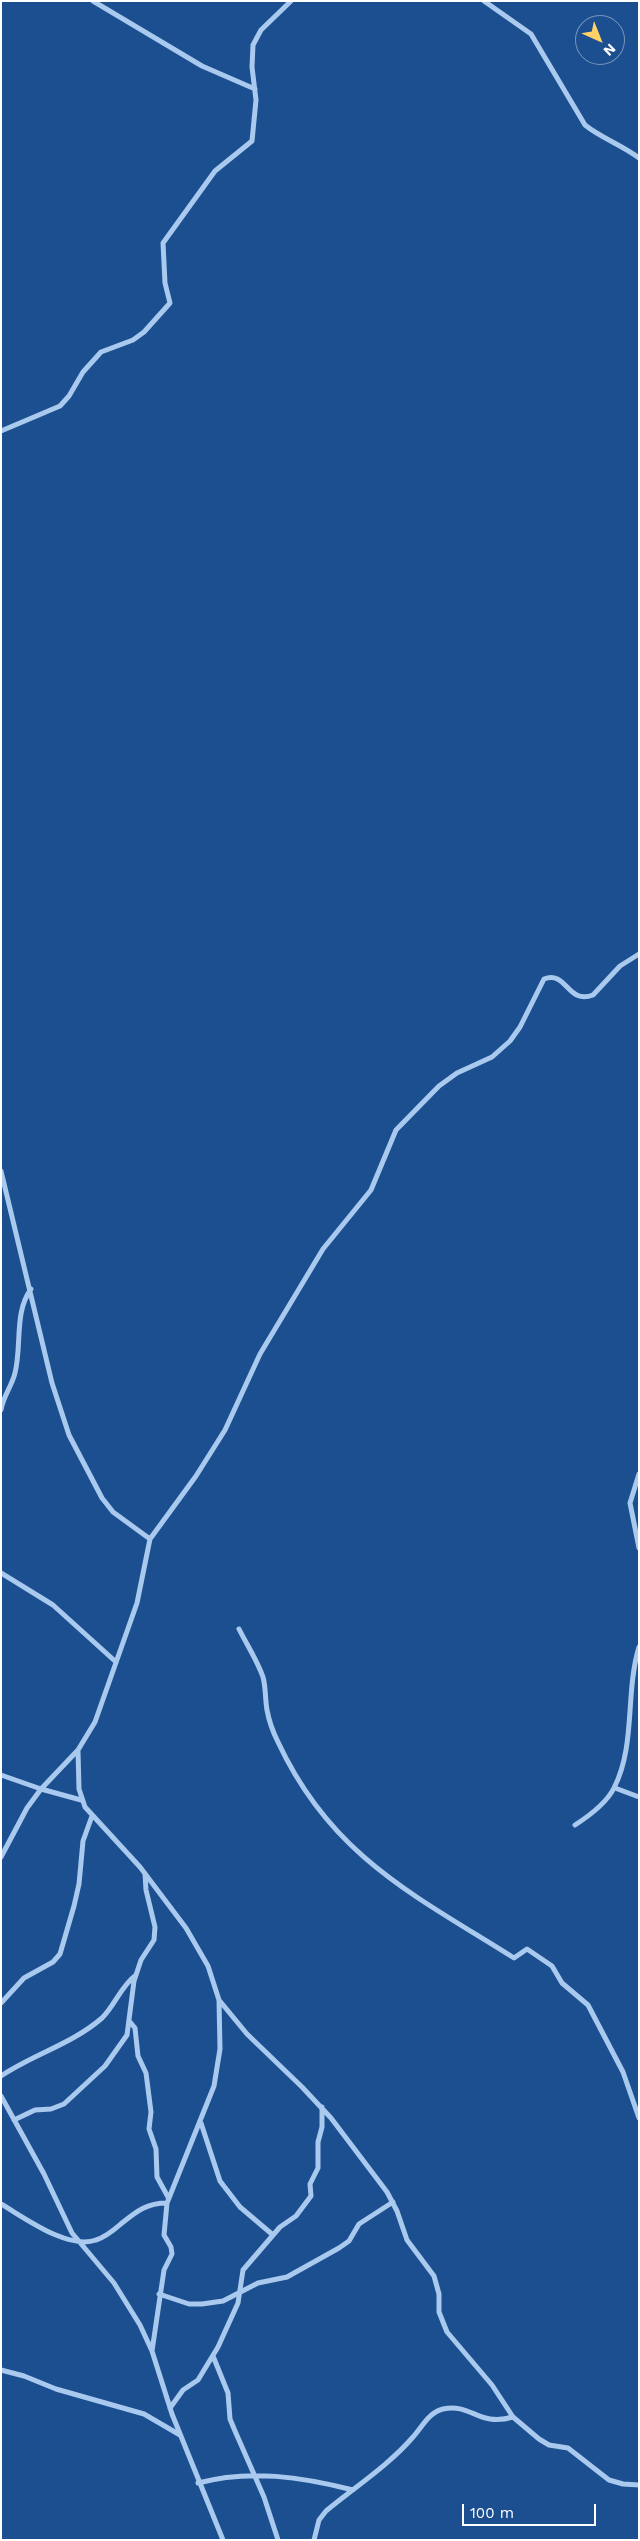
<!DOCTYPE html>
<style>
body{margin:0}
#map{position:relative;width:640px;height:2541px;overflow:hidden;background:#1b4f8f;font-family:"Work Sans",sans-serif}
canvas{display:block}
.frame{position:absolute;inset:0;border:2px solid #fff;pointer-events:none}
.north{position:absolute;left:575px;top:15px;width:50px;height:50px;box-sizing:border-box;background:#1b4f8f;border:1px solid #7695bc;border-radius:50%;rotate:136deg;font-size:14px;font-weight:700;line-height:20px;text-align:center;color:#fff}
.north::after{content:'';display:block;margin:auto;width:18px;height:22px;background:#ffd166;clip-path:polygon(50% 0,100% 100%,50% 72%,0 100%)}
.scale{position:absolute;left:462px;top:2504px;width:134px;height:22px;box-sizing:border-box;border:2px solid #fff;border-top:0;padding-left:6px;font-size:15px;line-height:18px;white-space:nowrap;color:#fff;-webkit-text-stroke:4px #1b4f8f;paint-order:stroke}
</style>
<div id="map">
<canvas width="640" height="2541"></canvas>
<div class="frame"></div>
<div class="north">N</div>
<div class="scale">100 m</div>
</div>
<script>
const c = document.querySelector('canvas').getContext('2d');
c.lineJoin = 'round';
function trace(path, color, width, dash) {
  c.strokeStyle = color;
  c.lineWidth = width;
  c.lineCap = dash ? 'butt' : 'round';
  c.setLineDash(dash || []);
  c.stroke(path);
}
trace(new Path2D(`
 M93 1 202 66 255 89
 M484 1 531 34 585 125C601 138 622 145 639 158
 M1 431 60 406 69 396 83 372 101 352 133 340 144 332 170 303 165 283 163 243 215 171 252 141 256 100 252 67 253 45 261 30 291 1
 M1 1171 52 1383 69 1435 102 1498 113 1512 150 1539
 M1 1410C3 1396 12 1386 15 1373 22 1345 14 1312 31 1289
 M639 1474 630 1503 639 1548
 M1 1573 53 1605 116 1662
 M239 1629C247 1645 257 1660 263 1677 266 1688 265 1699 267 1710 269 1721 273 1732 278 1742 331 1856 414 1895 514 1958L527 1949 552 1966 562 1983 588 2005 623 2072 639 2118
 M78 1751 79 1789 85 1807 140 1867 186 1928 208 1966 219 2000 220 2049 214 2086 167 2203 164 2235 171 2247 172 2254 164 2270 152 2351
 M1 1775 41 1789 81 1800
 M615 1788 639 1797
 M575 1825C589 1816 606 1804 614 1788 636 1745 625 1693 639 1647
 M1 1857 27 1808 41 1789 78 1750 95 1722 137 1603 150 1539 196 1476 225 1430 260 1354 323 1249 371 1190 396 1130 439 1086 457 1073 492 1057 510 1041 520 1027 544 979C567 970 567 1005 593 995L620 966 639 954
 M219 2000 247 2034 302 2087 331 2118 387 2192 397 2211 407 2240 434 2276 439 2294V2312L447 2332 492 2385 513 2417 539 2439 549 2445 568 2448 609 2480 623 2484 639 2485
 M1 2003 24 1978 53 1962 60 1954 74 1906 79 1884 83 1841 92 1816
 M130 2022 135 2028 138 2056 146 2073 151 2112 149 2129 156 2149 157 2177 168 2197
 M1 2076C34 2054 72 2044 102 2018 115 2005 121 1986 136 1975
 M1 2096 44 2174 72 2233 114 2283 140 2325 152 2351 172 2414 223 2540
 M14 2120 35 2110 51 2109 64 2104 105 2066 127 2035 134 1981 141 1960 154 1940 155 1927 146 1890 145 1874
 M201 2123 220 2181 240 2207 273 2235
 M1 2204C25 2218 68 2250 96 2240 106 2237 115 2229 122 2223 137 2211 147 2203 167 2203
 M159 2294 189 2304H202L223 2301 258 2283 287 2277 339 2248 349 2241 359 2224 393 2202
 M213 2356 228 2393 230 2419 235 2431 264 2497 278 2540
 M1 2370 24 2376 56 2389 144 2414 180 2435
 M170 2408 183 2390 198 2380 218 2347 238 2303 243 2270 280 2227 296 2216 311 2196 310 2184 318 2168V2142L322 2127V2107
 M198 2483C250 2469 302 2477 353 2490
 M314 2540 319 2520 326 2511C355 2487 389 2465 413 2437 423 2426 428 2413 443 2409 472 2403 478 2427 513 2417`), '#a9c9ee', 5);
</script>
